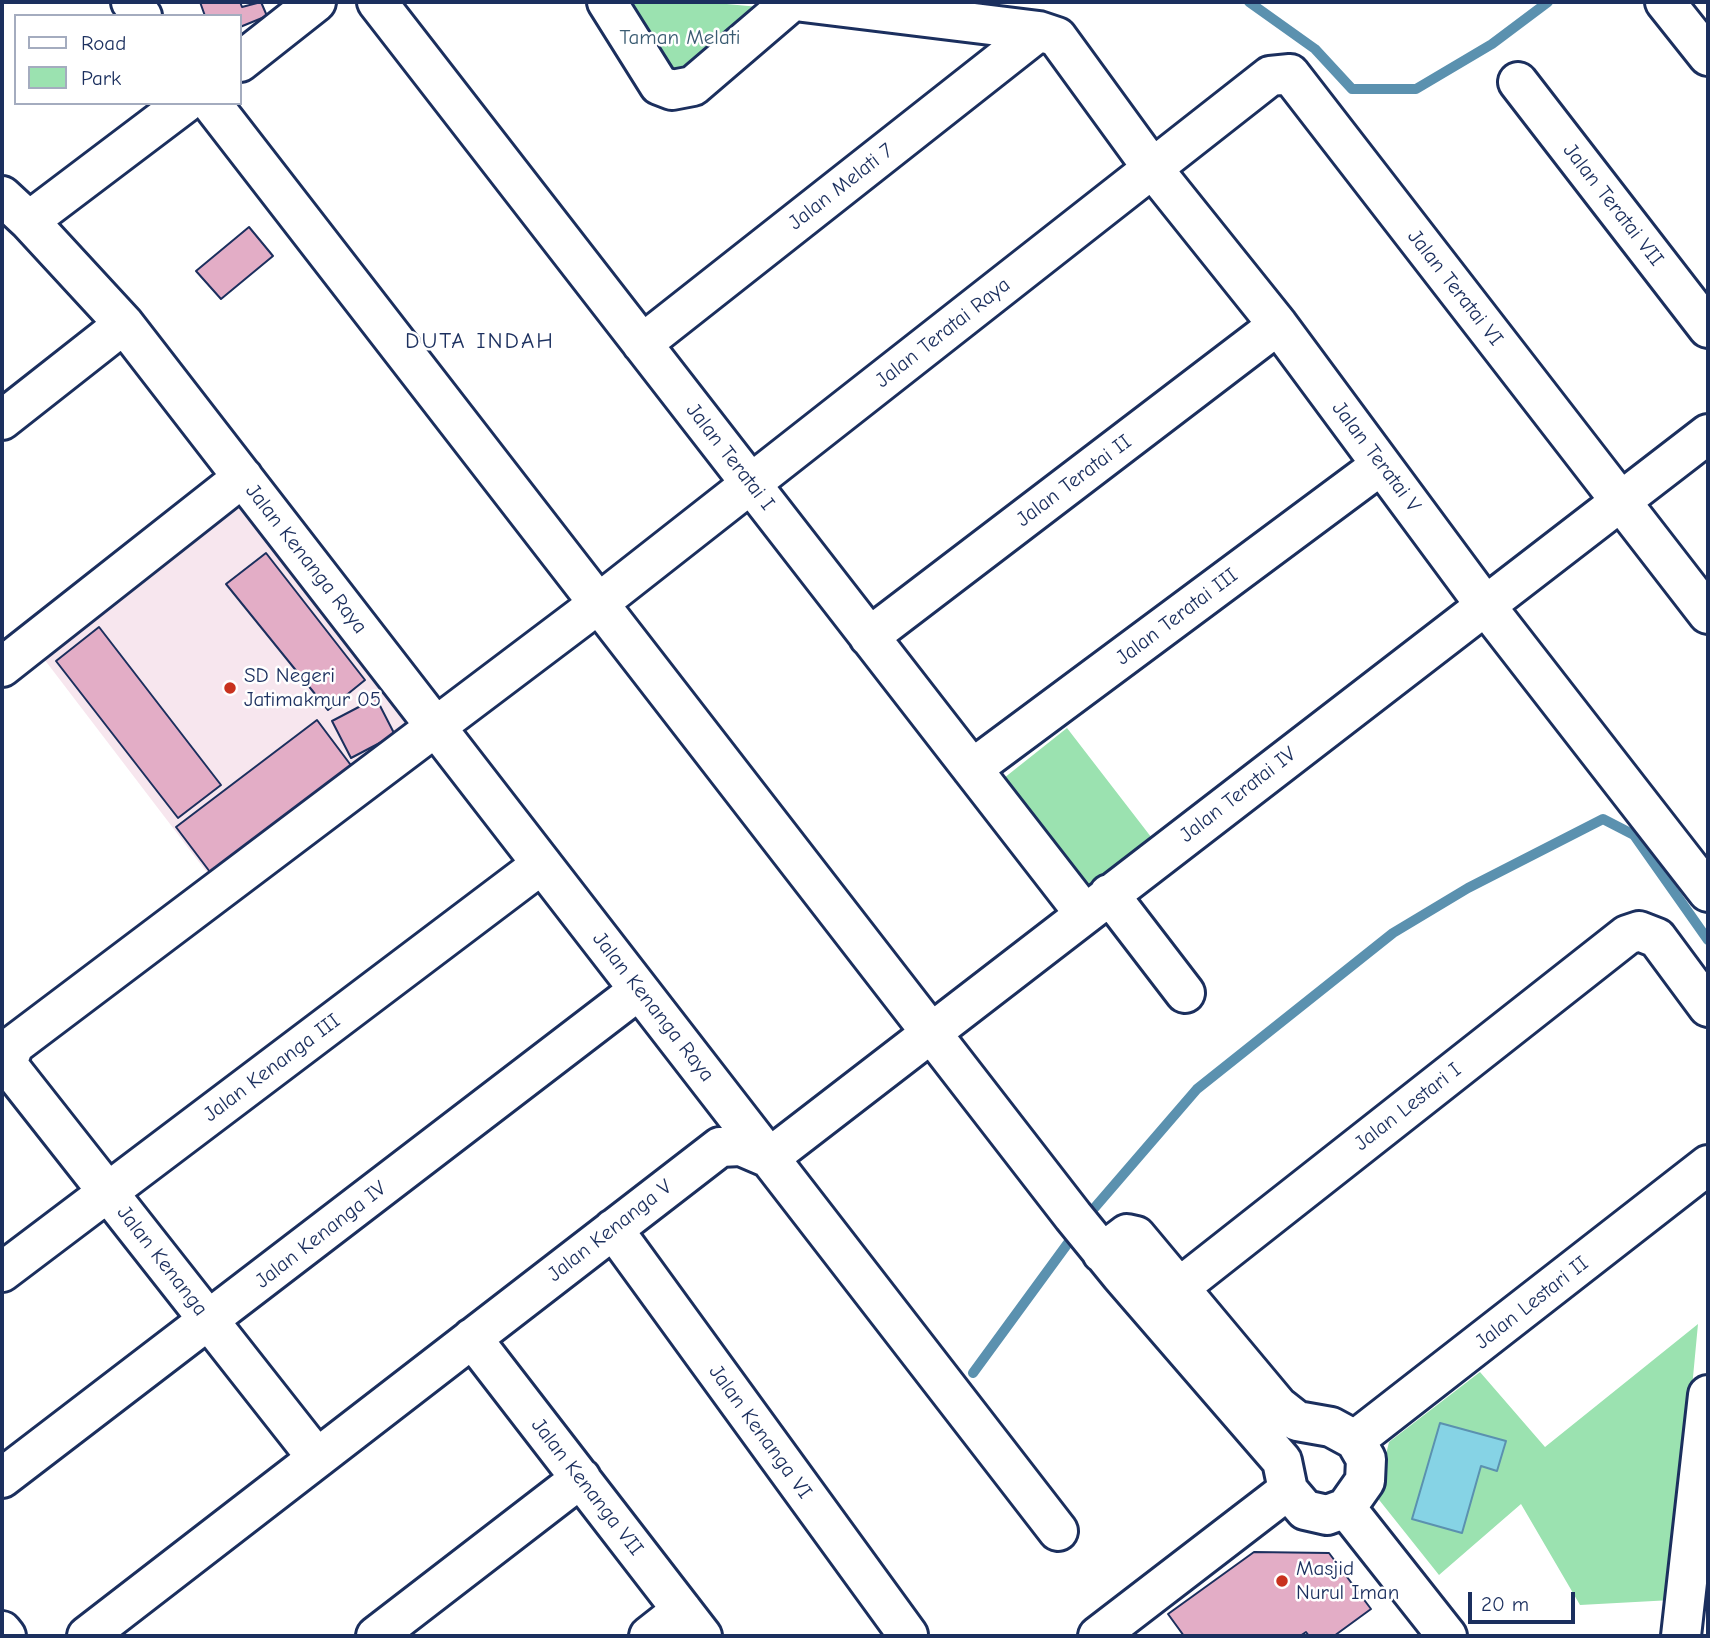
<!DOCTYPE html>
<style>
body{margin:0}
#map{position:relative;width:1710px;height:1638px;overflow:hidden;background:#fff;font-family:"Comic Neue",sans-serif}
canvas{display:block}
.frame{position:absolute;inset:0;border:4px solid #1b2f5e;pointer-events:none}
.legend{position:absolute;left:14px;top:14px;width:228px;height:91px;box-sizing:border-box;background:#fff;border:2px solid #a4acbf;margin:0;padding:9px 12px;list-style:none;font-size:21px;color:#1b2f5e}
.legend li{display:flex;align-items:center;gap:14px;height:35px}
.legend b{width:35px;border:2px solid #a4acbf}
.scale{position:absolute;left:1468px;top:1592px;width:107px;height:32px;box-sizing:border-box;border:4px solid #1b2f5e;border-top:0;padding-left:9px;font-size:21px;line-height:24px;white-space:nowrap;color:#1b2f5e;-webkit-text-stroke:5px #fff;paint-order:stroke}
</style>
<div id="map">
<canvas width="1710" height="1638"></canvas>
<div class="frame"></div>
<ul class="legend">
<li><b style="height:9px;background:#fff"></b>Road</li>
<li><b style="height:19px;background:#9be2b0"></b>Park</li>
</ul>
<div class="scale">20 m</div>
</div>
<script>
const c = document.querySelector('canvas').getContext('2d');
c.lineJoin = 'round';
function paint(path, color) {
  c.fillStyle = color;
  c.fill(path, 'evenodd');
}
function trace(path, color, width, dash) {
  c.strokeStyle = color;
  c.lineWidth = width;
  c.lineCap = dash ? 'butt' : 'round';
  c.setLineDash(dash || []);
  c.stroke(path);
}
function label(font, color, halo, rows, align = 'center') {
  c.font = font + ' "Comic Neue",sans-serif';
  c.lineWidth = 5;
  c.setLineDash([]);
  c.textBaseline = 'middle';
  c.strokeStyle = halo;
  c.fillStyle = color;
  for (const [text, x, y, turn = 0] of rows) {
    c.save();
    c.translate(x, y);
    c.rotate((+turn || 0) * Math.PI / 180);
    c.textAlign = isNaN(turn) ? turn : align;
    if (halo) c.strokeText(text, 0, 0);
    c.fillText(text, 0, 0);
    c.restore();
  }
}
paint(new Path2D(`
 M247 497 418 722 212 879 41 655Z`), '#f7e6ee');
paint(new Path2D(`
 M613 2H705L770 8 675 82Z
 M1067 728 1158 846 1089 899 999 782Z
 M1698 1324 1672 1600 1580 1605 1521 1504 1439 1575 1376 1496 1389 1442 1480 1372 1545 1447Z`), '#9be2b0');
const water = new Path2D(`
 M1440 1423 1506 1441 1497 1471 1481 1466 1462 1533 1412 1519Z`);
paint(water, '#86d3e5');
trace(water, '#5b91af', 2);
trace(new Path2D(`
 M1249 2 1315 49 1352 89H1416L1492 44 1548 2
 M973 1373 1090 1213 1197 1089 1393 933 1468 888 1603 819 1634 835 1708 940`), '#5b91af', 10);
const building = new Path2D(`
 M200 2H240L242 7 261 2 267 16 240 27V16H205Z
 M249 227 273 256 221 299 196 271Z
 M266 553 365 680 328 710 226 584Z
 M99 627 221 785 178 818 56 661Z
 M376 698 395 735 351 758 332 721Z
 M317 720 353 768 213 876 176 827Z
 M1254 1552 1329 1553 1371 1609 1334 1636H1309L1306 1632 1300 1636H1184L1168 1614Z`);
paint(building, '#e3adc6');
trace(building, '#1b2f5e', 2);
const minor = new Path2D(`
 M131 2 142 16
 M377 2 1084 913
 M607 2 659 85 672 90 693 86 791 2
 M803 2 1039 31 1057 37 1153 169 1278 325 1485 605 1708 892
 M1665 2 1708 56
 M240 62 316 2
 M1518 82 1708 328
 M211 103 1073 1216 1121 1275 1282 1461 1288 1490 1305 1510 1327 1515 1346 1508 1365 1481 1366 1459 1355 1440 1331 1427 1297 1421 1278 1406 1136 1236 1127 1234 1102 1253
 M2 196 29 221 124 324 1058 1531
 M29 221 185 103
 M642 344 1039 31
 M2 420 124 324
 M869 637 1278 325
 M2 667 243 477
 M972 769 1381 465
 M1109 894 1185 993
 M769 1158 1708 434
 M613 1229 908 1635
 M2 1272 542 864
 M1161 1302 1627 935 1639 931 1657 938 1708 1007
 M472 1338 702 1636
 M1355 1440 1708 1165
 M317 1458 7 1064 14 1045 581 617 1270 76 1290 74 1708 614
 M2 1478 639 990
 M1346 1508 1447 1636
 M2 1631 6 1636
 M87 1636 720 1147 741 1146 769 1158
 M376 1636 581 1478
 M649 1636 682 1610
 M1098 1636 1288 1490
 M1681 1636 1708 1395`);
trace(minor, '#1b2f5e', 44);
trace(minor, '#fff', 38);
for (const [x, y, r, color] of [
 [230,688,7,"#c8321e"],
 [1282,1581,7,"#c8321e"]
]) {
  const dot = new Path2D();
  dot.arc(x, y, r, 0, 2 * Math.PI);
  c.fillStyle = color;
  c.fill(dot);
  trace(dot, '#fff', 2.5);
}
label('21px', '#3b5c72', '#fff', [
 ["Taman Melati",680,38]
]);
label('21px', '#1b2f5e', '#fff', [
 ["Jalan Melati 7",841,187,-38],
 ["Jalan Teratai VII",1613,205,52],
 ["Jalan Teratai VI",1455,288,52],
 ["Jalan Teratai Raya",943,333,-38],
 ["Jalan Teratai I",730,457,52],
 ["Jalan Teratai V",1376,457,53],
 ["Jalan Teratai II",1074,481,-37],
 ["Jalan Kenanga Raya",306,559,52],
 ["Jalan Teratai III",1177,617,-37],
 ["Jalan Teratai IV",1238,795,-38],
 ["Jalan Kenanga Raya",653,1007,52],
 ["Jalan Kenanga III",272,1068,-37],
 ["Jalan Lestari I",1408,1107,-38],
 ["Jalan Kenanga V",610,1231,-38],
 ["Jalan Kenanga IV",321,1235,-38],
 ["Jalan Kenanga",162,1261,52],
 ["Jalan Lestari II",1532,1303,-38],
 ["Jalan Kenanga VI",760,1432,54],
 ["Jalan Kenanga VII",587,1487,52]
]);
label('21px', '#1b2f5e', '#fff', [
 ["SD Negeri",244,676],
 ["Jatimakmur 05",244,700],
 ["Masjid",1296,1569],
 ["Nurul Iman",1296,1593]
], 'left');
c.letterSpacing = '2px';
label('23px', '#1b2f5e', '#fff', [
 ["DUTA INDAH",480,341]
]);
c.letterSpacing = '0px';
</script>
